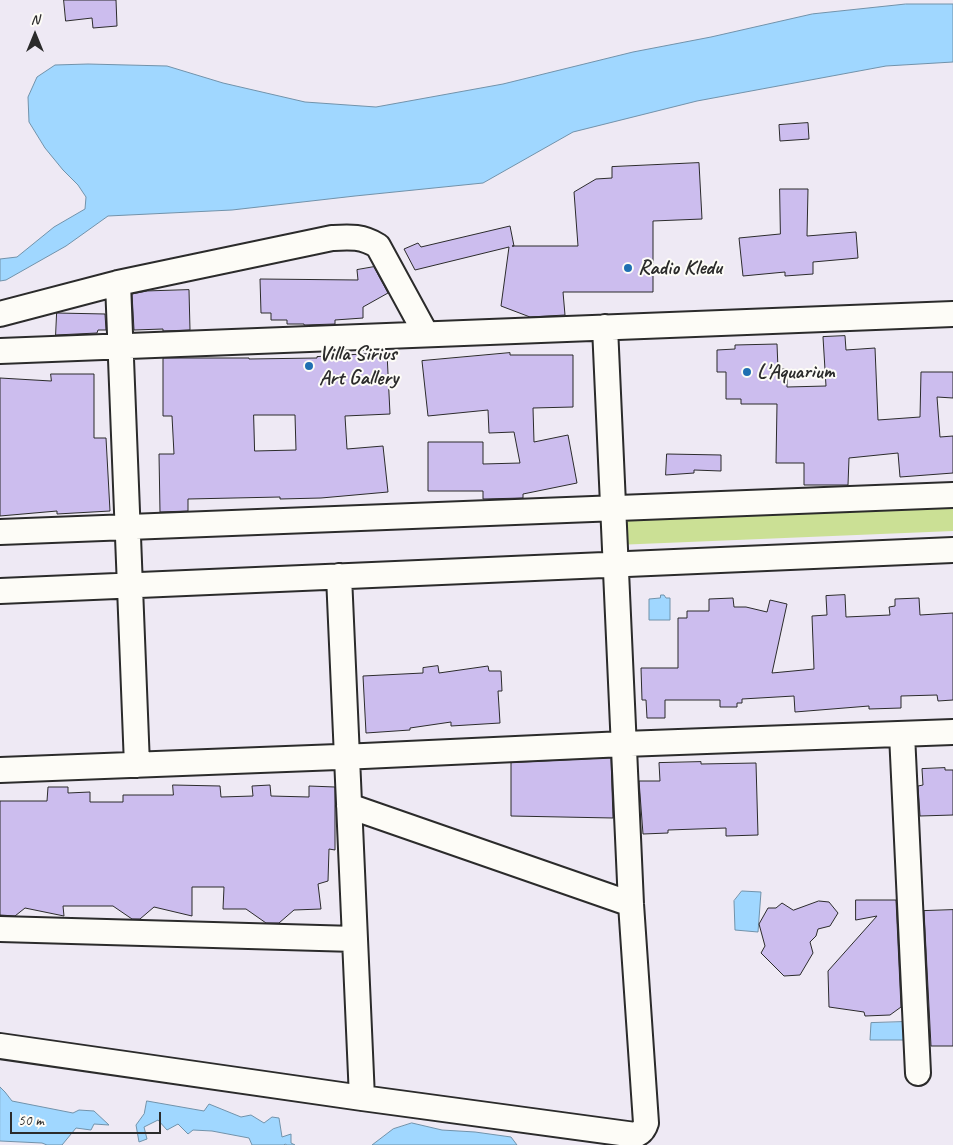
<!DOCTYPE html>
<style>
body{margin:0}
#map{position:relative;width:953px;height:1145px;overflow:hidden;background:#eee9f4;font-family:Caveat,sans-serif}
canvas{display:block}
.north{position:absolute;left:10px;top:10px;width:50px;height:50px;-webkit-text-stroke:4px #fdfcf7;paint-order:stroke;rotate:0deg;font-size:14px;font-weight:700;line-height:20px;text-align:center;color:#2b2b2b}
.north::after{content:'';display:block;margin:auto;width:18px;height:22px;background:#2b2b2b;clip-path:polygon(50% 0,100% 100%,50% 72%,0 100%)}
.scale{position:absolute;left:10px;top:1112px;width:151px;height:22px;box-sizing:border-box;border:2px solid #2b2b2b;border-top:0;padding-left:6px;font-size:15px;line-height:18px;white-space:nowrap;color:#2b2b2b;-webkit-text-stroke:4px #fdfcf7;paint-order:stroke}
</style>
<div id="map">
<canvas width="953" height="1145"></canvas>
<div class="north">N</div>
<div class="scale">50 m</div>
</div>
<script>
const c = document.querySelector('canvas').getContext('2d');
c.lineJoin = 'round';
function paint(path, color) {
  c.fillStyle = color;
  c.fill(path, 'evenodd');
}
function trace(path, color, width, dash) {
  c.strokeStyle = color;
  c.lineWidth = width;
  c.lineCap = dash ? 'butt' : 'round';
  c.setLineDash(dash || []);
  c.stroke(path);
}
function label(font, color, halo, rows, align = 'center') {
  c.font = font + ' Caveat,sans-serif';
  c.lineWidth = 4;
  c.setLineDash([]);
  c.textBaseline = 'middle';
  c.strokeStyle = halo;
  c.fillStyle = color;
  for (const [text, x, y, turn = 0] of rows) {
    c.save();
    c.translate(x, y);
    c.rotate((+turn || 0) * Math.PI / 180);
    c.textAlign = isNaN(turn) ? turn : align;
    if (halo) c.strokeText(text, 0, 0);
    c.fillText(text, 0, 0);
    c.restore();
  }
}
paint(new Path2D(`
 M953 505V531L616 545 614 517Z`), '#cbe095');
const water = new Path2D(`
 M906 4H953V62L886 66 697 101 573 132 483 183 355 196 232 210 108 216 66 246 6 280 0 281V259L17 257 54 227 85 209 86 197 78 185 63 170 45 148 29 122 28 97 37 77 55 65 88 64 167 66 223 83 305 102 376 107 503 84 633 52 711 37 812 14Z
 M661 595H664L666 598H670V620H649V599L660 598Z
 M742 891 761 892 758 932 735 930 734 901Z
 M903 1022 904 1040H870L871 1023Z
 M0 1087 5 1092 12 1101 73 1113 79 1110 94 1111 109 1125 94 1124 91 1130 76 1128 62 1145H47L42 1143 0 1141Z
 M147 1101 204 1111 209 1104 241 1117 251 1115 264 1123 272 1117 279 1118 282 1137 291 1134V1143L295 1145H287L285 1144 284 1145H252L249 1138 212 1131 193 1130 188 1134 178 1124 167 1130 158 1120 144 1127 147 1139 139 1142 136 1125 144 1114Z
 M412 1123 442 1130 475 1132 511 1137 517 1145H372L393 1129Z`);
paint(water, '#a0d7ff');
trace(water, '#7192aa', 1);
const building = new Path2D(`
 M64 0H116L117 26 93 28 92 18 66 21Z
 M808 123 809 139 780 141 779 125Z
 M699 163 702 219 653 221V292H563L565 315 530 317 501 306 509 247 415 270 404 249 418 243 421 247 510 226 514 246H512H578L574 192 596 179 612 178V167Z
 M780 189H808L807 236 856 232 858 258 813 262V274L785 276V272L743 276 739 238 780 234Z
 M374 267 388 293 363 307V318L335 320V324L304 325V324H287V320H271V313H261L260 279 358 280 357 270Z
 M189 290 190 330 163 331V329L134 330 132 294 147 291Z
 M57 313 105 314 106 330H98L97 333 56 335Z
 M845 336 846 350 875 348 878 420 920 417 921 372H953V398L937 397 940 437 953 436V473L900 477 898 453 849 458 848 485H804V463H776L777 404H741V399H726V372H717V350L735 349V345L777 344 778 369H787V387L826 386 823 337Z
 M387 353 390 414 345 416 347 449 383 446 388 492 321 498 280 499V497L188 499V511L160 512 159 454H174L172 416H163V358H249V359L317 358V357ZM254 415H295L296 450 255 451Z
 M510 353V355H573V407L533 408 534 442 568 435 577 483 523 494V498L483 499V491H428V442H483V464L520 463 514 432 489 433 488 410 428 416 422 361Z
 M51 374H94V438H106L110 511 57 514V511L0 516V378L51 381Z
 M667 454 721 455V471L694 470V473L666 475Z
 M845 595 846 617 890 615 889 607 895 606V599L919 598 920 615 953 613V700L938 701 937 695 901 696V708L869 709V706L795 712 794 696 742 699V703H737V707H720V700H665V718H647L646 700H642L641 668H678V618H687V611H709V599L733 598 734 607H746L767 612 770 600 787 604 772 673 814 669 812 616 827 615 826 596Z
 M438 666 439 673 488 666 489 671H501L502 691H498L500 723 451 726V722L410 728V730L366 733 363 676 423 673V668Z
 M611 758 613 818 511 816V763Z
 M701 762V764L756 763 758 835 726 836V828L668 830V833L643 834 639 781H660L659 763Z
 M945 768V770H953V815L920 816 918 786 923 785 922 769Z
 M173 785 220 786 221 797 253 796 252 786 270 785 271 796 309 797V786L335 787V850L329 849 328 881 318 884 321 909 294 910 279 923H266L246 909H223L224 887H192V916L154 907 140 919H132L113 906H63L64 916 25 908 15 916 0 915V801H47L48 787H68V793L90 792V802H123V795H173Z
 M856 900H896L901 1007 890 1015 865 1016 864 1012 829 1007 828 971 877 916 856 920Z
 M819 901 829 902 838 913 830 926 818 929 816 936 810 942 813 953 800 975 784 976 761 953 765 946 759 924 768 908H776L782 903 793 910Z
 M953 910V1046H931L924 911Z`);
paint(building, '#ccbdee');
trace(building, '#2b2b2b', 1);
const minor = new Path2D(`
 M118 283 137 765
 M0 314 118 283 332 238C350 237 362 236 378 246L426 334
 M0 351 953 314
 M0 532 953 495
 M339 576 362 1098
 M0 591 953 550
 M902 734 918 1073
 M0 770 364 756 624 744 953 732
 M349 806 631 904
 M0 929 355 939
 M0 1046 362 1098 635 1135C641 1133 644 1130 646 1123L631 904 605 327`);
trace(minor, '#2b2b2b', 28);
trace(minor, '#fdfcf7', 24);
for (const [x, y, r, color] of [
 [628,268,5,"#1f6fb2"],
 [309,366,5,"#1f6fb2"],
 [747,372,5,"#1f6fb2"]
]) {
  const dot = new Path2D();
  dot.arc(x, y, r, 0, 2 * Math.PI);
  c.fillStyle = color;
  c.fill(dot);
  trace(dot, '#fdfcf7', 2);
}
label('bold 21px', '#2b2b2b', '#fdfcf7', [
 ["Radio Kledu",638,268],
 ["Villa Sirius",319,354],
 ["Art Gallery",319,378],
 ["L'Aquarium",757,372]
], 'left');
</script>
